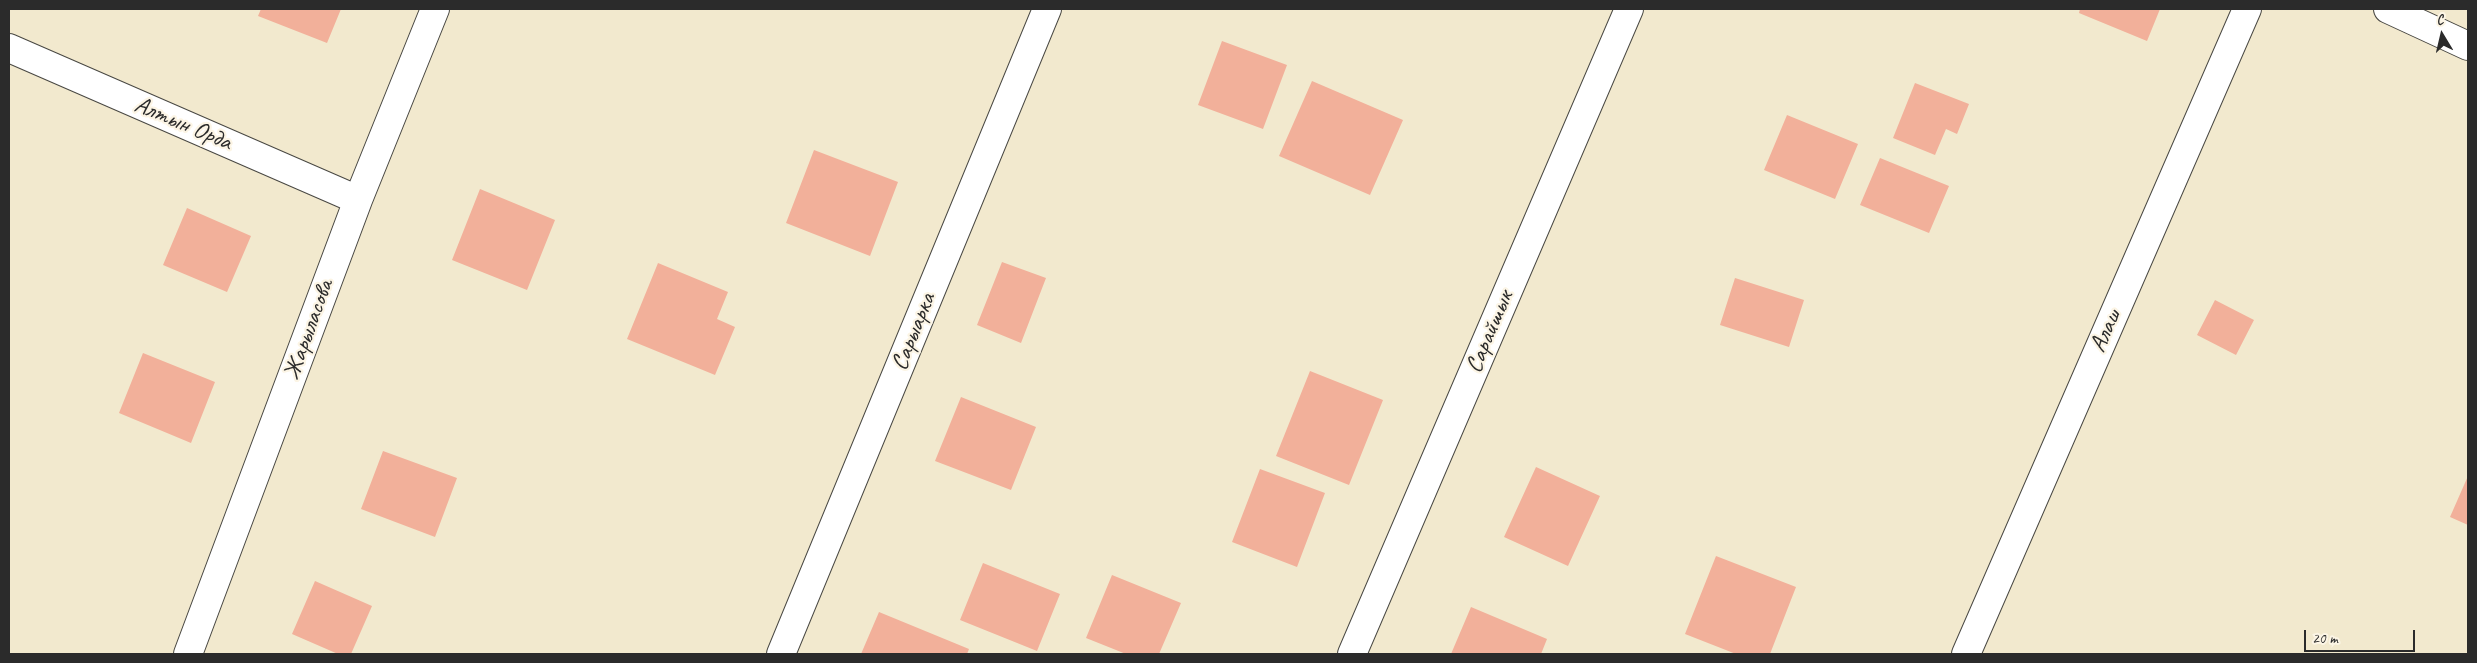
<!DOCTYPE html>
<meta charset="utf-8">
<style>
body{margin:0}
#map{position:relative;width:2477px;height:663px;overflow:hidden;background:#f2e9ce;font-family:Caveat,sans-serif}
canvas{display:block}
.frame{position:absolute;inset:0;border:10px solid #2b2b2b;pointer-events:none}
.north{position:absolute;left:2417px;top:10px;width:50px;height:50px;-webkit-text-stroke:4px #fcf5e5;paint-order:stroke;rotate:351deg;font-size:14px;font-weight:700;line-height:20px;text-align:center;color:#2b2b2b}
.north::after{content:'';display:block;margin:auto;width:18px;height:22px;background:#2b2b2b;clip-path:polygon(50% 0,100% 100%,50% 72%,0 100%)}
.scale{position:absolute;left:2304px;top:630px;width:111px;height:22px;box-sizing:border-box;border:2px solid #2b2b2b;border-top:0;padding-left:6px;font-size:15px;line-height:18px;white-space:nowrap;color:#2b2b2b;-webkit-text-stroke:4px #fcf5e5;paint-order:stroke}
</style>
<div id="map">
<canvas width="2477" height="663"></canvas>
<div class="frame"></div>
<div class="north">С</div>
<div class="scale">20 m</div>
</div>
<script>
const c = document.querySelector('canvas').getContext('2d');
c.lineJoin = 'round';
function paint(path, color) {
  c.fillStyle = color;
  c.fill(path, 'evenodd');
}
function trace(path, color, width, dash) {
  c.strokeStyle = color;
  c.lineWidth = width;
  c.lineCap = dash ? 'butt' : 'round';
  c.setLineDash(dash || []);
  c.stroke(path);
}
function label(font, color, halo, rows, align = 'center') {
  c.font = font + ' Caveat,sans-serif';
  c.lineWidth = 4.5;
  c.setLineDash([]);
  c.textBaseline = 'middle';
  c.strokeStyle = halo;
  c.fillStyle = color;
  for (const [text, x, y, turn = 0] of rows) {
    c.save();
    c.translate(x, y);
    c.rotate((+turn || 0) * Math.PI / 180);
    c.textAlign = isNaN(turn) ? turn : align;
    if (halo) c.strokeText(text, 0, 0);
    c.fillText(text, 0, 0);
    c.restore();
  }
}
paint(new Path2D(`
 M261 9H341L327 43 258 16Z
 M2080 9H2160L2147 41 2079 13Z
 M1222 41 1287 65 1263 129 1198 105Z
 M1312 81 1403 120 1370 195 1279 156Z
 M1915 83 1969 104 1957 134 1946 129 1935 155 1893 138Z
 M1787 115 1858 144 1835 199 1764 170Z
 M814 150 898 182 870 256 786 223Z
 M1880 158 1949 186 1929 233 1860 205Z
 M480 189 555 220 527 290 452 260Z
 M187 208 251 236 227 292 163 265Z
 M1002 262 1046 278 1021 343 977 325Z
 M658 263 728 292 717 319 735 327 715 375 627 339Z
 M1735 278 1804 300 1789 347 1720 325Z
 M2215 300 2254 320 2236 355 2197 335Z
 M143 353 215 382 191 443 119 413Z
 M1310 371 1383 400 1349 485 1276 456Z
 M961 397 1036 427 1011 490 935 461Z
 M383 451 457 478 435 537 361 509Z
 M1536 467 1600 496 1568 566 1504 537Z
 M1260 469 1325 493 1297 567 1232 542Z
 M2468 476V525L2450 517Z
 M1716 556 1796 587 1770 654H1736L1685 634Z
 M983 563 1060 594 1037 651 960 620Z
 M1112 575 1181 603 1159 654H1126L1086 638Z
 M315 581 372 606 351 654H338L292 634Z
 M1471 607 1547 639 1541 654H1451Z
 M879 612 969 649 967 654H861Z`), '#f2b09a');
const minor = new Path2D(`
 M2388 9 2468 46
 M9 48 358 200
 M188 654 358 200 435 9
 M781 654 1047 9
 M1352 654 1629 9
 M1966 654 2247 9`);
trace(minor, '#494843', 30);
trace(minor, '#fff', 28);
label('24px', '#2b2b2b', '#fcf5e5', [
 ["Алтын Орда",183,124,23],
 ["Жарыласова",309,330,-70],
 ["Алаш",2106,331,-66],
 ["Сарыарка",914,332,-68],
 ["Сарайшык",1490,332,-67]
]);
</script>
